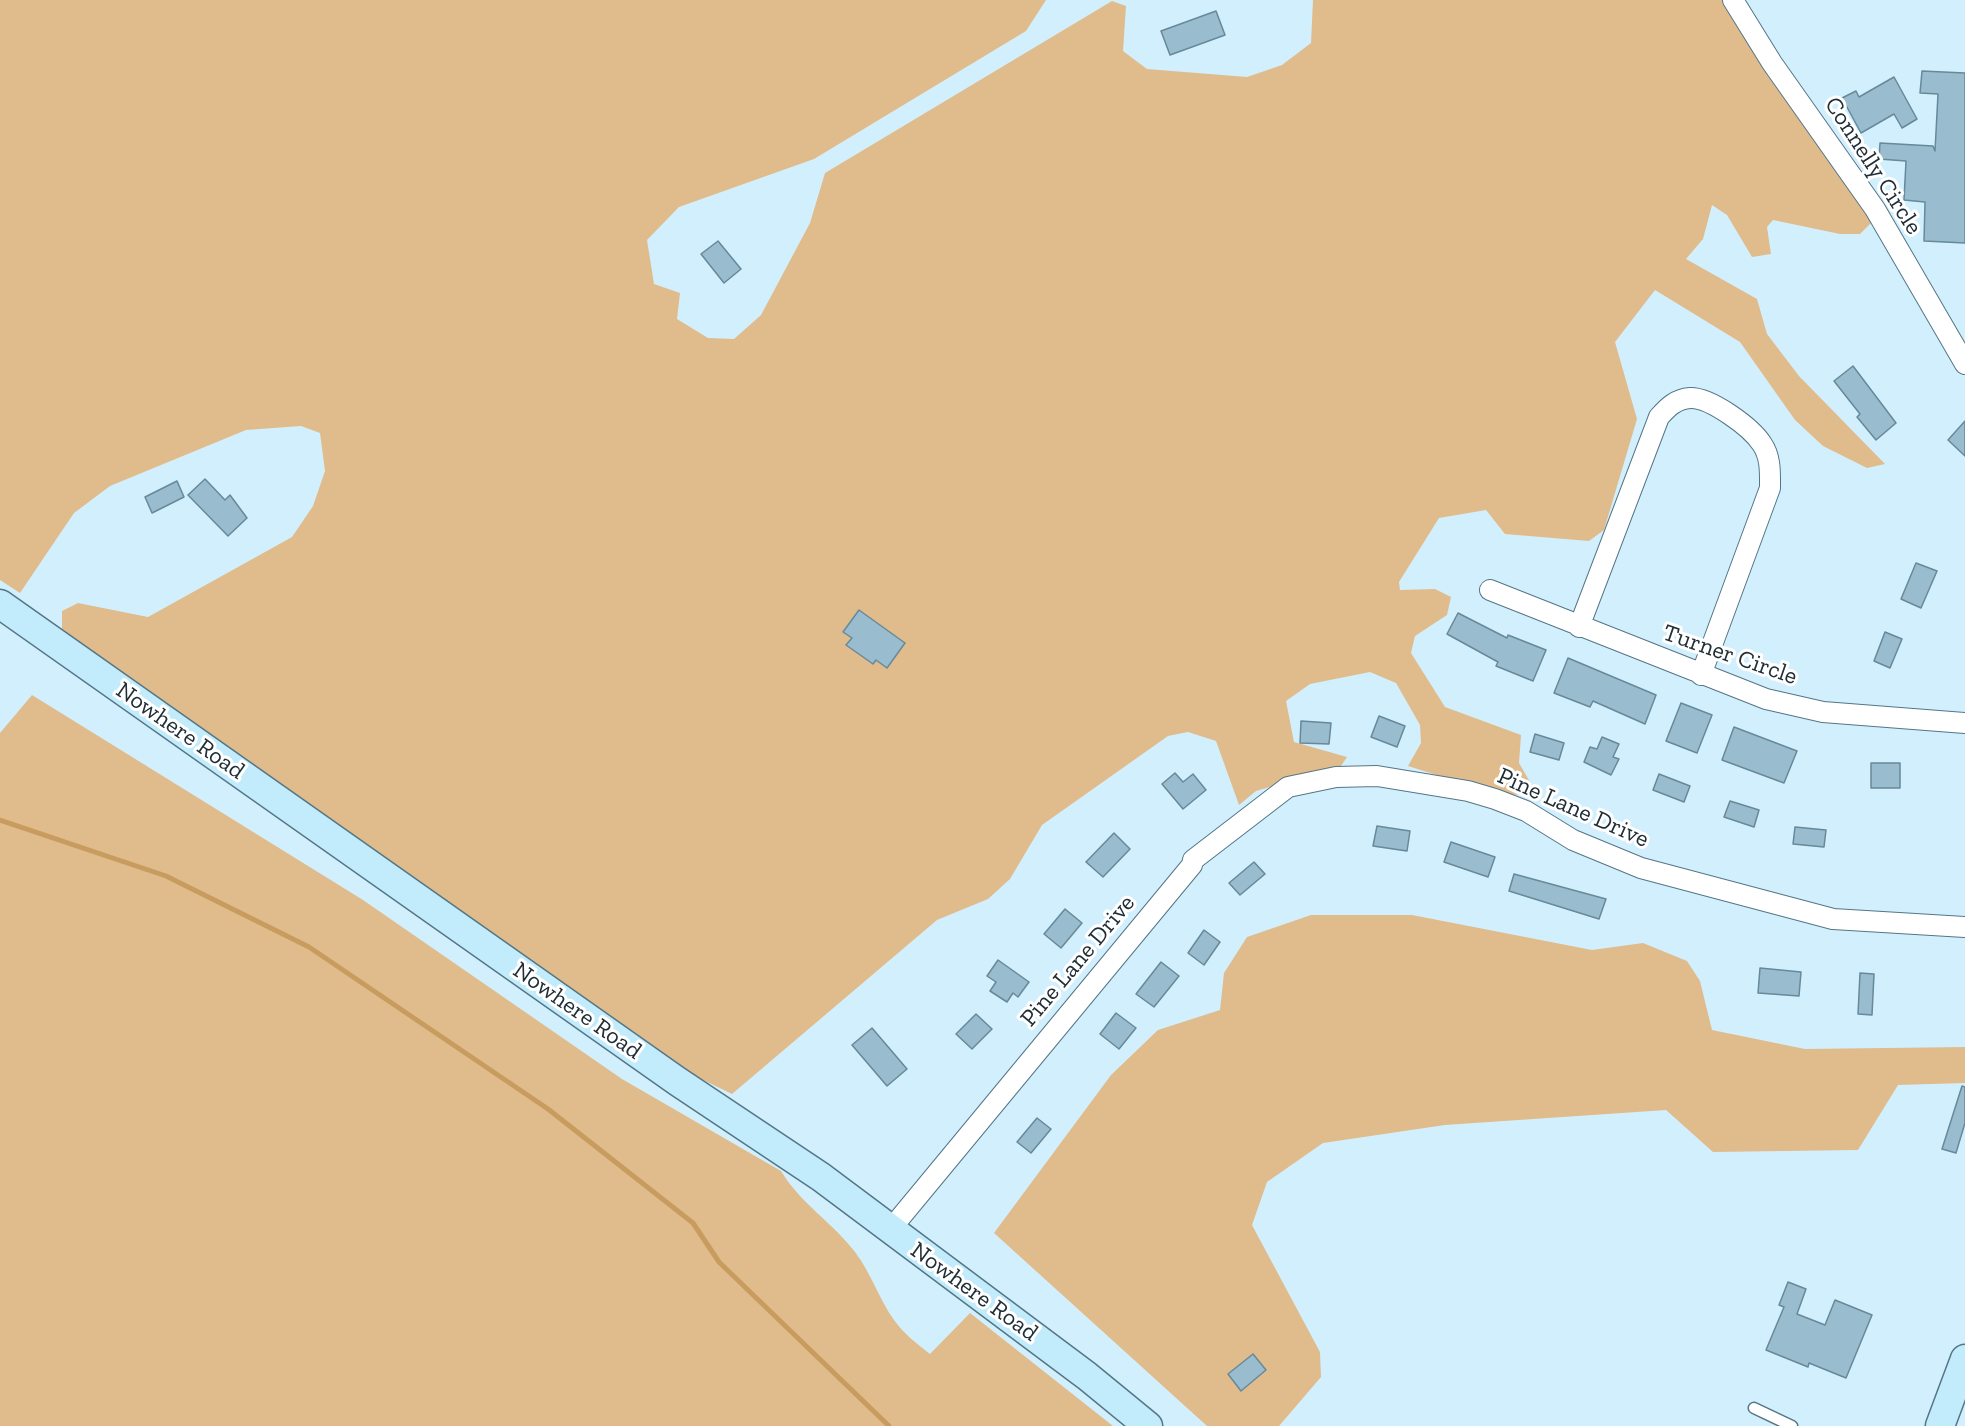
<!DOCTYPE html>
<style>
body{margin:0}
canvas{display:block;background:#d2effd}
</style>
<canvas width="1965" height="1426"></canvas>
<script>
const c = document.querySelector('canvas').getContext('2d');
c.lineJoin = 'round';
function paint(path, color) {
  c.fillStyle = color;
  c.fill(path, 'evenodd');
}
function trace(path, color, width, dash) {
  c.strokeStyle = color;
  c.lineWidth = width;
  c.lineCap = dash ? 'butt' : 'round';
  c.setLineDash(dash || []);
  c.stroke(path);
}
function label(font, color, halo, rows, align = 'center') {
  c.font = font + ' "Zilla Slab",serif';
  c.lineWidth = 6;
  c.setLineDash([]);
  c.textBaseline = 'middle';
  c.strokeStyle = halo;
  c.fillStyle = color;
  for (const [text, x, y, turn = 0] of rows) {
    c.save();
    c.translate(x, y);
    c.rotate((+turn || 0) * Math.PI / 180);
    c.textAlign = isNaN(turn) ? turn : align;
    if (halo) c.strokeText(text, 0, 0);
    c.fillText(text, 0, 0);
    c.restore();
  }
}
paint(new Path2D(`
 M0 0H1046L1026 31 814 159 679 207 647 240 654 284 680 293 677 319 708 338 734 339 761 315 810 223 825 173 1112 1 1126 6 1123 51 1147 69 1247 77 1282 65 1311 43 1313 0H1724L1873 221 1860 234H1840L1773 220 1767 227 1771 254 1752 257 1727 215 1712 205 1703 239 1686 259 1757 299 1767 334 1799 376 1885 464 1867 468 1823 446 1795 420 1740 342 1655 290 1615 342 1637 419 1604 530 1589 541 1505 534 1486 510 1439 518 1399 582 1400 590 1435 589 1451 597 1447 615 1415 636 1411 653 1445 707 1521 735 1519 763 1537 794 1500 795 1408 766 1421 743 1420 725 1396 683 1370 672 1310 684 1286 701 1294 742 1347 757 1341 766 1256 791 1239 805 1216 741 1188 732 1168 736 1042 825 1010 879 988 899 937 920 732 1094 660 1059 396 877 62 629V611L78 603 148 617 292 537 313 506 325 471 320 433 301 426 246 430 110 486 74 513 20 593 0 580Z
 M32 695 363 900 622 1079 781 1171C800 1203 833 1223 855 1252 871 1273 879 1299 894 1320 904 1334 916 1343 930 1354L970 1313 1113 1426H0V733Z
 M1311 915H1412L1592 950 1643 943 1687 961 1700 981 1712 1030 1805 1049 1965 1047V1083L1898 1085 1858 1150 1713 1152 1666 1110 1445 1125 1323 1143 1267 1182 1252 1225 1320 1352 1321 1377 1279 1426H1207L994 1233 1111 1075 1158 1030 1220 1010 1224 973 1247 937Z`), '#e0bc8c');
trace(new Path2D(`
 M0 820 166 876 309 947 548 1109 693 1223 719 1262 889 1426`), '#c89c5f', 5);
const building = new Path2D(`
 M1216 11 1225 35 1170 55 1161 31Z
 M1922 71 1965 73V243L1924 241 1925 202 1904 200 1906 161 1879 159 1880 143 1933 146 1935 151 1938 94 1920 93Z
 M1894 77 1917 119 1902 128 1894 114 1861 133 1842 98 1856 91 1859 97Z
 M718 241 741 269 724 283 701 254Z
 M1853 366 1896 423 1876 440 1857 417 1860 414 1834 381Z
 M1965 421V456L1948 440Z
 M205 479 225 500 230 495 247 518 228 536 188 495Z
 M177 481 184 497 152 513 145 497Z
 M1916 563 1937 571 1921 608 1901 599Z
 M859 610 905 643 887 668 876 660 873 664 846 645 852 638 843 632Z
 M1458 613 1507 638 1508 635 1546 650 1533 681 1496 666 1498 662 1447 634Z
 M1885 632 1902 639 1890 668 1874 661Z
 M1568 658 1656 695 1645 724 1593 701 1590 707 1554 693Z
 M1681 703 1712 715 1697 753 1666 741Z
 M1379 716 1405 726 1397 747 1371 737Z
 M1301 721 1331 723 1329 744 1300 743Z
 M1734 727 1797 751 1784 783 1722 760Z
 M1535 734 1564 743 1559 760 1530 752Z
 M1602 737 1619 744 1613 757 1619 759 1611 775 1584 762 1590 747 1597 749Z
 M1871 763H1900V788H1871Z
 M1175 773 1183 782 1193 774 1206 790 1183 809 1162 784Z
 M1659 774 1690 786 1684 802 1653 790Z
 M1730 801 1759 810 1754 827 1724 817Z
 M1377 826 1410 831 1407 851 1373 846Z
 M1795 827 1826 830 1824 847 1793 844Z
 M1114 833 1130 849 1103 877 1086 862Z
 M1451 842 1495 857 1488 877 1444 862Z
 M1254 862 1265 874 1240 895 1229 883Z
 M1514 874 1606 899 1599 919 1509 891Z
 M1065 909 1082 923 1061 948 1044 934Z
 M1204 930 1220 942 1204 965 1188 953Z
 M998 960 1029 982 1018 997 1013 993 1007 1002 990 991 996 982 987 976Z
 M1161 962 1179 976 1154 1007 1136 994Z
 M1760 968 1801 972 1799 996 1758 993Z
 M1860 973 1874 974 1872 1015 1858 1014Z
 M1116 1013 1136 1028 1119 1049 1100 1034Z
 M976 1014 992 1029 972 1049 956 1034Z
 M872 1028 907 1069 887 1086 852 1045Z
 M1962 1086 1965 1087V1123L1956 1153 1942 1149Z
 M1037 1118 1051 1129 1031 1153 1017 1142Z
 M1788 1282 1806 1289 1797 1314 1825 1325 1835 1300 1872 1315 1846 1378 1809 1363 1808 1367 1766 1350 1784 1307 1779 1305Z
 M1253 1354 1266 1370 1241 1391 1228 1374Z`);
paint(building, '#99bdce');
trace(building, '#678999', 1.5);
const lane = new Path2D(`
 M1754 1408 1792 1426`);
const street = new Path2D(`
 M1733 0 1772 63 1875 209 1965 364
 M1490 590 1766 699 1823 712 1965 723
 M1579 627 1659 417C1668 407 1676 399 1690 398 1710 397 1751 427 1762 444 1771 457 1770 473 1770 488L1701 675
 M890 1230 1192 865 1193 860 1288 787 1336 777 1377 776 1468 791 1495 799 1526 811 1573 840 1641 868 1833 919 1965 927`);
const secondary = new Path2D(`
 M0 604 677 1081 821 1177 1087 1376 1148 1426
 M1940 1426 1965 1359`);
trace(lane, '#547686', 13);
trace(street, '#547686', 22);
trace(secondary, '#547686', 31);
trace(lane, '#fff', 10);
trace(street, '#fff', 20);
trace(secondary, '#c2ecfb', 28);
label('24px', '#202e35', '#fff', [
 ["Connelly Circle",1873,166,57],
 ["Turner Circle",1730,655,19],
 ["Nowhere Road",180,731,35],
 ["Pine Lane Drive",1573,808,24],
 ["Pine Lane Drive",1078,961,-50],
 ["Nowhere Road",577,1011,35],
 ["Nowhere Road",974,1292,36]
]);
</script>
